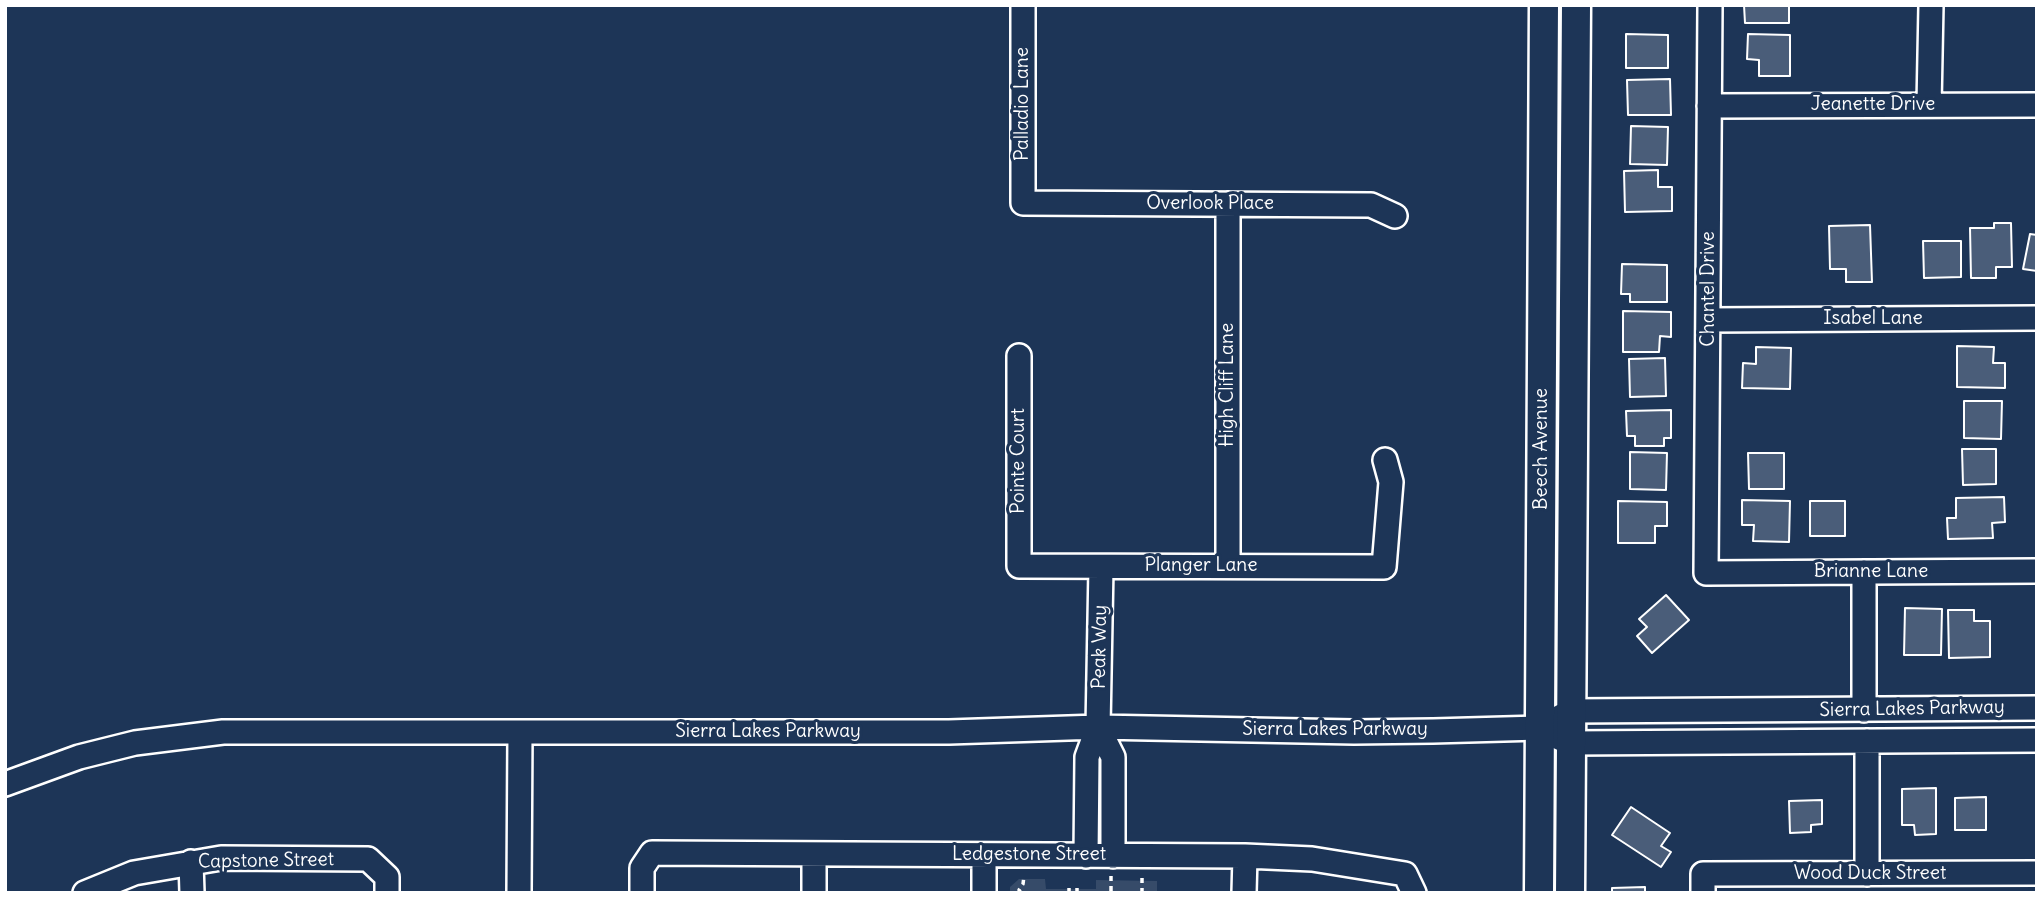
<!DOCTYPE html>
<style>
body{margin:0}
#map{position:relative;width:2042px;height:898px;overflow:hidden;background:#1d3557;font-family:Delius,sans-serif}
canvas{display:block}
.frame{position:absolute;inset:0;border:7px solid #fff;pointer-events:none}
</style>
<div id="map">
<canvas width="2042" height="898"></canvas>
<div class="frame"></div>
</div>
<script>
const c = document.querySelector('canvas').getContext('2d');
c.lineJoin = 'round';
function paint(path, color) {
  c.fillStyle = color;
  c.fill(path, 'evenodd');
}
function trace(path, color, width, dash) {
  c.strokeStyle = color;
  c.lineWidth = width;
  c.lineCap = dash ? 'butt' : 'round';
  c.setLineDash(dash || []);
  c.stroke(path);
}
function label(font, color, halo, rows, align = 'center') {
  c.font = font + ' Delius,sans-serif';
  c.lineWidth = 6;
  c.setLineDash([]);
  c.textBaseline = 'middle';
  c.strokeStyle = halo;
  c.fillStyle = color;
  for (const [text, x, y, turn = 0] of rows) {
    c.save();
    c.translate(x, y);
    c.rotate((+turn || 0) * Math.PI / 180);
    c.textAlign = isNaN(turn) ? turn : align;
    if (halo) c.strokeText(text, 0, 0);
    c.fillText(text, 0, 0);
    c.restore();
  }
}
paint(new Path2D(`
 M1019 879H1045L1046 889H1096V880L1157 881V893H1010V887Z`), '#364b69');
const building = new Path2D(`
 M1744 5H1789V23H1745Z
 M1626 34 1668 35V68H1626Z
 M1748 34 1790 35V76H1759V60L1747 59Z
 M1670 79 1671 115H1628L1627 80Z
 M1631 126 1668 127 1667 165 1630 164Z
 M1658 170V187H1672V211L1625 212 1624 171Z
 M1994 223H2011L2012 267H1996V278H1971L1970 228H1994Z
 M1870 225 1872 282H1846V269H1830L1829 226Z
 M2030 234 2037 235V271L2023 269Z
 M1923 241H1961V277L1924 278Z
 M1622 264 1667 265V302H1630V294H1621Z
 M1623 311 1671 312V337L1660 336 1659 352H1623Z
 M1957 346 1994 347 1993 363H2005V388L1957 387Z
 M1756 347 1791 348 1790 389 1742 388 1743 363 1756 364Z
 M1665 358 1666 396 1630 397 1629 359Z
 M1964 401H2002L2001 439 1964 438Z
 M1671 410V438H1664V446H1635V436H1627L1626 411Z
 M1962 449H1996V484L1963 485Z
 M1630 452 1667 453 1666 490 1630 489Z
 M1748 453H1784V489H1749Z
 M2004 497 2005 522 1992 523 1993 538 1948 539 1947 518H1956V498Z
 M1742 500 1790 501 1789 542 1753 541 1754 525H1742Z
 M1618 501 1667 502V526H1655V543H1618Z
 M1810 501H1845V536H1810Z
 M1666 595 1689 620 1652 653 1637 636 1647 627 1639 619Z
 M1905 608 1942 609 1941 655H1904Z
 M1948 610H1974V621H1990V657L1949 658Z
 M1936 788V834L1915 835 1914 825H1902V789Z
 M1986 797V830H1955V798Z
 M1822 800V824L1811 825V832L1790 833 1789 801Z
 M1631 807 1670 833 1661 846 1671 852 1661 867 1612 835Z
 M1645 887V893H1612V888Z`);
paint(building, '#4a5d79');
trace(building, '#fff', 2);
const minor = new Path2D(`
 M1023 5V203L1371 205 1395 216
 M1710 5 1706 573 2037 571
 M1929 105 1931 5
 M1709 106 2037 105
 M1709 320 2037 318
 M1019 356V566L1384 567 1391 482 1385 460
 M1228 566V204
 M1864 572V710
 M1098 727 1113 757V856
 M1555 736 1570 743 2037 740
 M5 784 79 757 135 743 223 732H949L1098 727 1354 732 1433 731 1539 728 1571 711 2037 708
 M1086 856 1087 757 1098 727 1101 567
 M191 862 192 893
 M1867 874V741
 M85 893 134 873 221 858 368 859 387 877V893
 M519 893 520 732
 M642 893V868L652 853 1245 856 1312 859 1405 874 1414 893
 M814 893V854
 M984 893V855
 M1244 893 1245 856
 M1703 893V874L2037 873`);
const major = new Path2D(`
 M1539 893 1544 5
 M1570 893 1576 5`);
trace(minor, '#fff', 28);
trace(major, '#fff', 33);
trace(new Path2D(`
 M1111 876V893
 M1021 893 1019 890 1023 884 1024 876
 M1036 893H1043
 M1069 893V886
 M1077 893V886
 M1142 893V876`), '#fff', 3.5, [5, 5]);
trace(minor, '#1d3557', 23);
trace(major, '#1d3557', 28);
label('19px', '#fff', '#1d3557', [
 ["Palladio Lane",1023,104,-90],
 ["Jeanette Drive",1873,105],
 ["Overlook Place",1210,204],
 ["Chantel Drive",1709,289,-90],
 ["Isabel Lane",1873,319],
 ["High Cliff Lane",1228,385,-90],
 ["Beech Avenue",1542,449,-90],
 ["Pointe Court",1019,461,-90],
 ["Planger Lane",1201,566],
 ["Brianne Lane",1871,572],
 ["Peak Way",1100,647,-89],
 ["Sierra Lakes Parkway",1912,709,-1],
 ["Sierra Lakes Parkway",1335,730],
 ["Sierra Lakes Parkway",768,732],
 ["Ledgestone Street",1029,855],
 ["Capstone Street",266,861,-1],
 ["Wood Duck Street",1870,874]
]);
</script>
